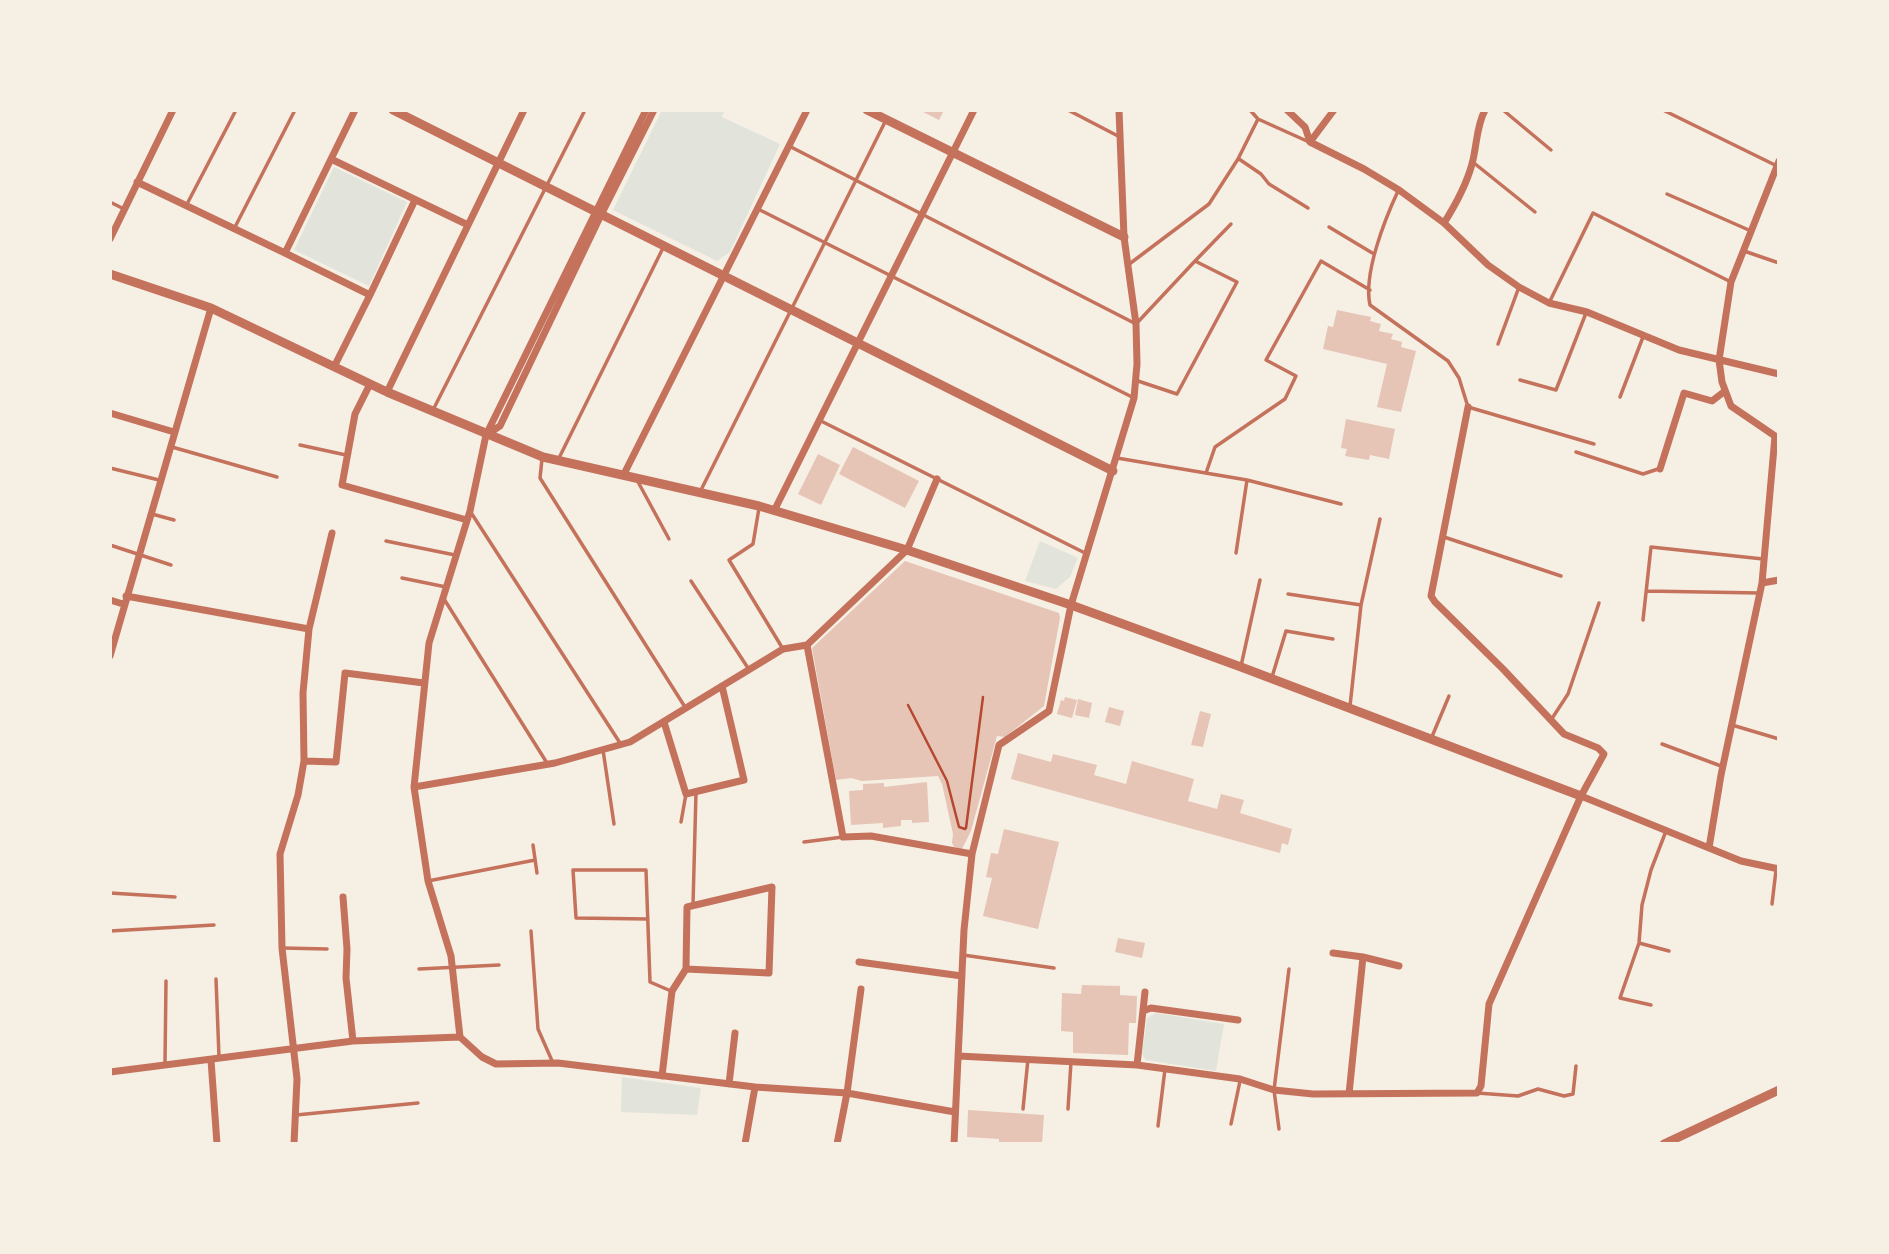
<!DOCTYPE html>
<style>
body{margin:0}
#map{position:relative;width:1889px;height:1254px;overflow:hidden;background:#f6efe4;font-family:"PT Sans Narrow",sans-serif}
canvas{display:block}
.frame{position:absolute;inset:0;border:112px solid #f6efe4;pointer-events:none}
</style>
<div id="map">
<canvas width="1889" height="1254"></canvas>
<div class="frame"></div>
</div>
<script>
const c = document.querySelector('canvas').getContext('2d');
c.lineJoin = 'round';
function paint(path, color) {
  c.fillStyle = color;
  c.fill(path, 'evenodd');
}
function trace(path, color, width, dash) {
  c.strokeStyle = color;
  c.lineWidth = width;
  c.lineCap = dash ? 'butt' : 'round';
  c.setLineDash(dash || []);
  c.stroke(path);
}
paint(new Path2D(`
 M662 110H725L722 117 780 144 730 252 717 261 613 210Z
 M334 167 407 202 369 286 294 250Z
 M1040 541 1078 558 1070 577 1056 589 1025 581Z
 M1156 1013 1224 1024 1216 1071 1146 1060 1142 1054 1147 1018Z
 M622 1077 701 1088 697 1115 621 1112Z`), '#e2e4dc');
paint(new Path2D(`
 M919 110H944L939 120Z
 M1337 310 1371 317 1370 321 1381 324 1379 331 1393 334 1391 339 1402 342 1401 347 1416 351 1401 412 1377 407 1387 364 1323 349 1328 326 1333 327Z
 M1346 419 1395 429 1389 459 1370 455 1369 460 1345 456 1347 449 1341 448Z
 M853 447 919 481 905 508 839 474Z
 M818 454 840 465 821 505 798 494Z
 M905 561 1059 613 1060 618 1044 706 1005 737 997 736 971 831 962 849 954 847 952 843 953 834 942 784 938 776 862 781 851 778 836 780 812 648Z
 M1065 697 1077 700 1072 718 1057 714 1061 700 1064 701Z
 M1078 699 1092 703 1089 718 1075 715Z
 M1109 707 1124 711 1120 726 1105 722Z
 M1200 711 1211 714 1203 747 1191 745Z
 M1018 753 1051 762 1053 754 1097 765 1094 775 1126 784 1132 761 1194 779 1188 801 1217 809 1221 794 1244 800 1240 813 1292 829 1288 845 1282 843 1280 853 1011 779Z
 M927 782 929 822 912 823V820H901V826L883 828V823L851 825 849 791 863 790V784L884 783V787Z
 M1004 829 1059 842 1038 929 983 916 992 878 986 877 991 853 998 854Z
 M1118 938 1145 943 1142 958 1115 952Z
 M1082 985 1120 986V995L1137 996 1136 1023H1129L1128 1055 1073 1053V1032L1061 1031 1062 993 1081 994Z
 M968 1110 1044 1115 1042 1144H999V1139L967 1137Z`), '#e6c5b7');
trace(new Path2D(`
 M908 705 947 781 959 827 965 829
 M966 828 983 697`), '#b5482f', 2.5);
trace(new Path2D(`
 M1068 110 1118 136
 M1250 110 1258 119 1309 142
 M1503 110 1551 150
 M1663 110 1777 166
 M791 147 1136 324 1195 261 1237 282 1177 394 1135 380
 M1239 159 1261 174 1269 184 1308 208
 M1474 163 1535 212
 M1398 191C1385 219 1363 274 1370 305L1448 361 1459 378 1468 407 1594 444
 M1667 194 1751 231
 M110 202 124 209
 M187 204 236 110
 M758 209 1134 398
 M235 227 295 110
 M1329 227 1374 254
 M1744 251 1779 263
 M1195 261 1231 224
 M1128 265 1209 204 1238 159 1258 119
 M1549 303 1593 213 1731 282
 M1498 344 1519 287
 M1520 380 1556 390 1586 313
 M1620 397 1643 337
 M433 410 585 110
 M819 420 1087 554
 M300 445 346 455
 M172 447 277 477
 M1576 452 1643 474 1658 469
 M1117 458 1247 480 1341 504
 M542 459 540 478 685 707
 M558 460 663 248
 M110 468 159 480
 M1206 473 1215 447 1285 399 1296 376 1266 360 1321 261 1370 290
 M637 480 669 539
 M701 490 885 122
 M759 508 753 544 729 560 783 649
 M470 511 620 743
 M152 514 174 520
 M1444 537 1561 576
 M386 541 455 555
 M110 545 171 565
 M1236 553 1247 480
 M402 578 446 587
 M691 581 748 668
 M1646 591 1759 593
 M1288 594 1361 605
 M444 599 547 763
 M1643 620 1651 547 1763 559
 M1241 666 1260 580
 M1272 677 1286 631 1333 639
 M1350 706 1361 605 1380 519
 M1551 720 1568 694 1599 603
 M1732 725 1779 739
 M1431 739 1449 696
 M1662 744 1721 766
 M603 750 614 824
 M681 822 686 794
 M804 842 843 837
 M533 845 537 873
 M428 881 535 860
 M110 893 175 897
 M1772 904 1776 870
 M693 905 696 792
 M648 919 576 918 573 870H646L650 982 671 991
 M110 931 214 925
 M531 931 538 1029 553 1063
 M1639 943 1669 951
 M283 948 327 949
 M963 955 1054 968
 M419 969 499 965
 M216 979 219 1057
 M1651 1005 1620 998 1639 943 1642 905 1651 870 1666 831
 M165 1063 166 981
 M1477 1093 1518 1096 1538 1089 1564 1096 1573 1094 1576 1066
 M1023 1109 1028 1059
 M1068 1109 1071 1062
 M296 1115 418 1103
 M1231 1124 1240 1081
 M1158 1126 1165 1069
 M1279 1129 1274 1090 1289 969`), '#c5725c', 3.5);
trace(new Path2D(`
 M646 110 486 435 470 511 429 643 414 787 428 881 451 956 460 1037 482 1057 496 1064 558 1063 755 1087 847 1093 955 1112
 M1287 110 1305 127 1310 142 1364 169 1399 190 1444 223 1488 265 1519 287 1549 303 1587 312 1679 350 1779 374
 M1310 142 1334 110
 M331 159 468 225
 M137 182 285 253 355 110
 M1444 223C1456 204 1466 186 1472 164 1477 146 1476 127 1485 110
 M110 239 173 110
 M285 253 370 295 334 367
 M370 295 415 200
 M370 384 355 414 342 485 467 520
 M387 392 524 110
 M110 413 174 432
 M486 435 500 426 601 215 654 110
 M1660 469 1684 393 1712 401 1725 391
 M624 474 807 110
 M774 511 974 110
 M1762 583 1779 580
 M126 596 309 629
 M110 600 123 604
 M807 645 843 837 871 836 972 854
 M110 656 211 308
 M664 722 686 794 744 780 722 686
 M304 761 336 762 345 673 424 683
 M414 787 555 763 630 742 783 649 807 645 907 550 937 479
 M1581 796 1741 861 1779 869
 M1709 848 1721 775 1762 583 1775 436 1731 406 1722 382 1719 360 1731 282 1779 161
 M343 897 347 949 346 978 353 1041
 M1333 953 1363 957 1399 966
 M859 962 962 976
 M1143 1011 1151 1008 1238 1020
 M958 1056 1137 1065 1240 1079 1274 1090 1313 1094 1477 1093 1481 1086 1489 1004 1581 796 1604 754 1598 748 1564 734 1503 669 1435 602 1431 596 1468 407
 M211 1060 217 1144
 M1137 1065 1145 992
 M110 1072 353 1041 460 1037
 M662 1076 672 991 686 969 687 907 772 887 769 973 686 969
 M729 1084 735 1033
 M1349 1094 1363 957
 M294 1144 297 1079 282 948 280 854 298 795 304 761 303 693 309 629 332 533
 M745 1144 755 1087
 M837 1144 847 1093 861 989
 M954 1144 964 930 972 854 999 745 1049 711 1071 605 1134 398 1137 364 1136 324 1124 237 1119 110`), '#c5725c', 7);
trace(new Path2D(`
 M393 110 1113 471
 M867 110 1124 237
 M110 274 211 308 387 392 543 457 759 506 907 550 1071 605 1241 667 1581 796
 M1664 1144 1779 1090`), '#c5725c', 9);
</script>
